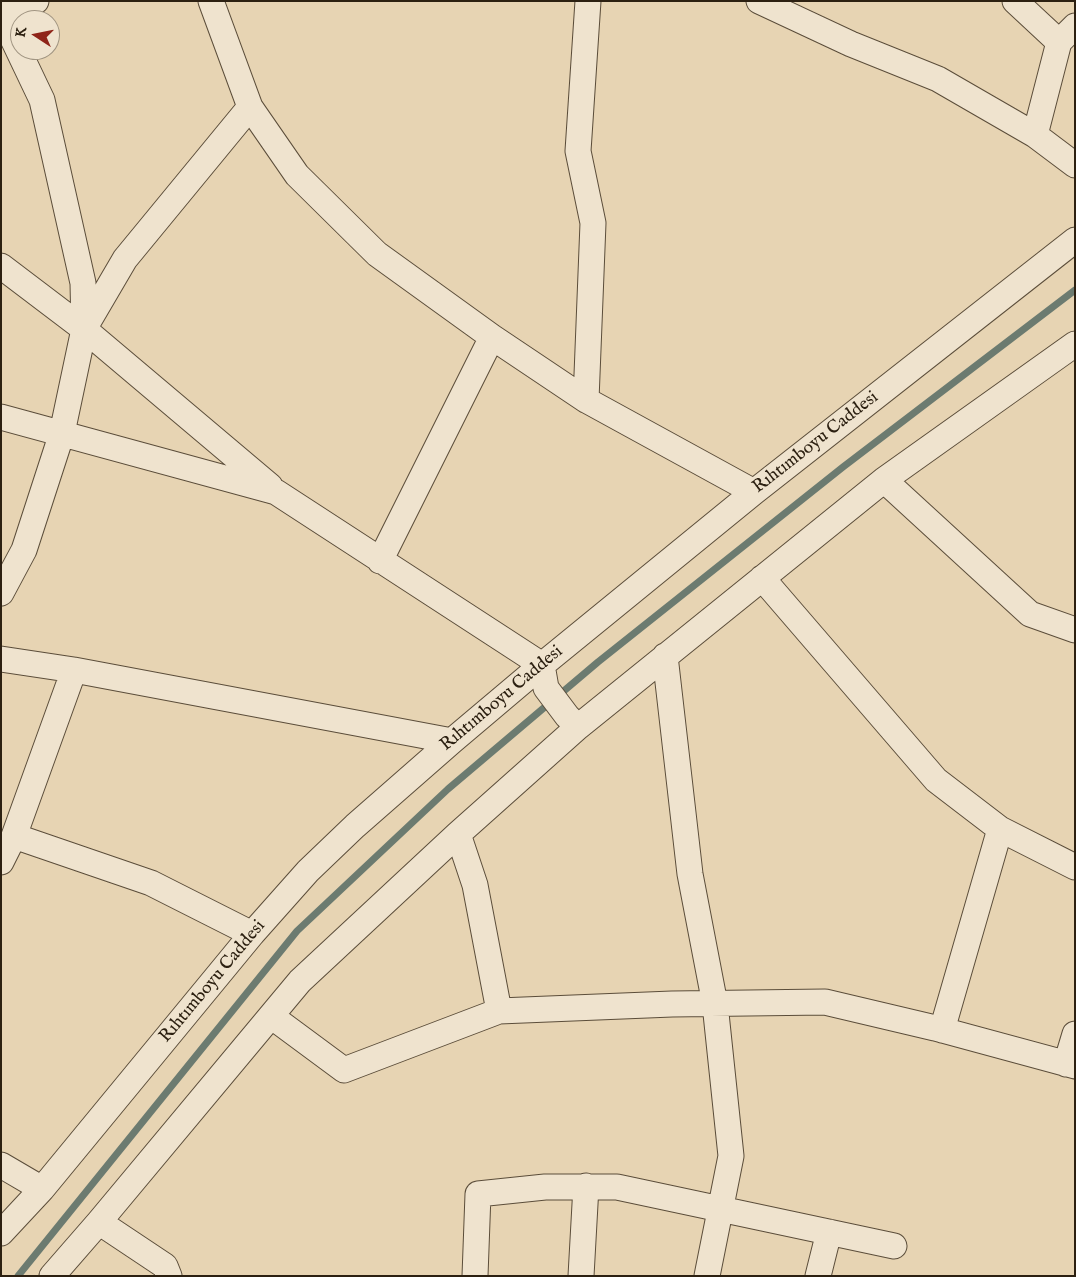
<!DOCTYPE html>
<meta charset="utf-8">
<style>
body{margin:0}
#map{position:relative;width:1076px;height:1277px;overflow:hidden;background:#e7d4b3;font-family:"IM FELL English",serif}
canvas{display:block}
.frame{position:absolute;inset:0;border:2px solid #2c2011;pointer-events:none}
.north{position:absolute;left:10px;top:10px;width:50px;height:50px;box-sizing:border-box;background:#efe3ce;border:1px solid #a19582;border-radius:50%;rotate:281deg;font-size:14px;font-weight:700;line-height:20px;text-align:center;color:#2c2011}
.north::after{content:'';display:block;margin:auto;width:18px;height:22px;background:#8f2418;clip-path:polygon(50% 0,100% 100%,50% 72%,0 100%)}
</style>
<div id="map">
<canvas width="1076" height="1277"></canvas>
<div class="frame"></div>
<div class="north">K</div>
</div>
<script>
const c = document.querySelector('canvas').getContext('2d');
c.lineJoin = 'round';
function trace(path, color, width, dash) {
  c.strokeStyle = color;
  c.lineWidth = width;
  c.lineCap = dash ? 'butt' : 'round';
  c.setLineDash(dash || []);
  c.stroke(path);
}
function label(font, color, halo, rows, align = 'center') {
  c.font = font + ' "IM FELL English",serif';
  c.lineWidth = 4.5;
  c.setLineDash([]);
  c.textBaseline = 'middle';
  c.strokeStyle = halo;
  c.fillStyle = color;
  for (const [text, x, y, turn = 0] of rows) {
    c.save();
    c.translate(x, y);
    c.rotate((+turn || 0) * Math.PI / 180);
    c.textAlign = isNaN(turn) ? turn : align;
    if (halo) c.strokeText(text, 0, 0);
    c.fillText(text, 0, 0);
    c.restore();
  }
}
trace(new Path2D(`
 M18 1276 297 931 448 789 598 662 843 467 1075 290`), '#6c7b70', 7);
const minor = new Path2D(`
 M211 1 250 107 297 175 377 254 492 337 586 400 754 492
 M759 1 851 44 938 79 1035 135 1075 165
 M1015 1 1059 42
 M1 14 42 100 83 283 84 329
 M1 17 36 1
 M1035 135 1059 42 1075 26
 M1 266 84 329 270 486
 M586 400 593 223 578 151 588 1
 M1 417 276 492 542 665 546 688 567 716 578 727
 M884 480 1030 614 1075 630
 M380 561 492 337
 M762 578 936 780 1000 829 1075 867
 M1 593 24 550 62 433 84 329 125 259 250 107
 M665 656 690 874 715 1004 731 1156 707 1276
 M1 659 74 670 452 741
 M458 834 475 885 499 1011
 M14 836 151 883 252 934
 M1 862 14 836 74 670
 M271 1016 344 1070 499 1011 672 1004 825 1002 935 1028 1075 1066
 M942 1030 1000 829
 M1066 1064 1075 1034
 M1 1165 42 1189
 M99 1222 165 1266 169 1276
 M1 1233 42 1189 252 934 308 871 355 826 452 741 542 665 754 492 1075 240
 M52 1276 99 1222 300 981 458 834 578 727 884 480 1075 344
 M475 1276 478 1194 545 1187H617L894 1246
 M581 1276 586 1186
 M818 1276 829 1232`);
trace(minor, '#5b4d3a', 27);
trace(minor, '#efe3ce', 25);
label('18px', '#2c2011', '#efe3ce', [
 ["Rıhtımboyu Caddesi",816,443,-38],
 ["Rıhtımboyu Caddesi",502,699,-40],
 ["Rıhtımboyu Caddesi",213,982,-50]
]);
</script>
